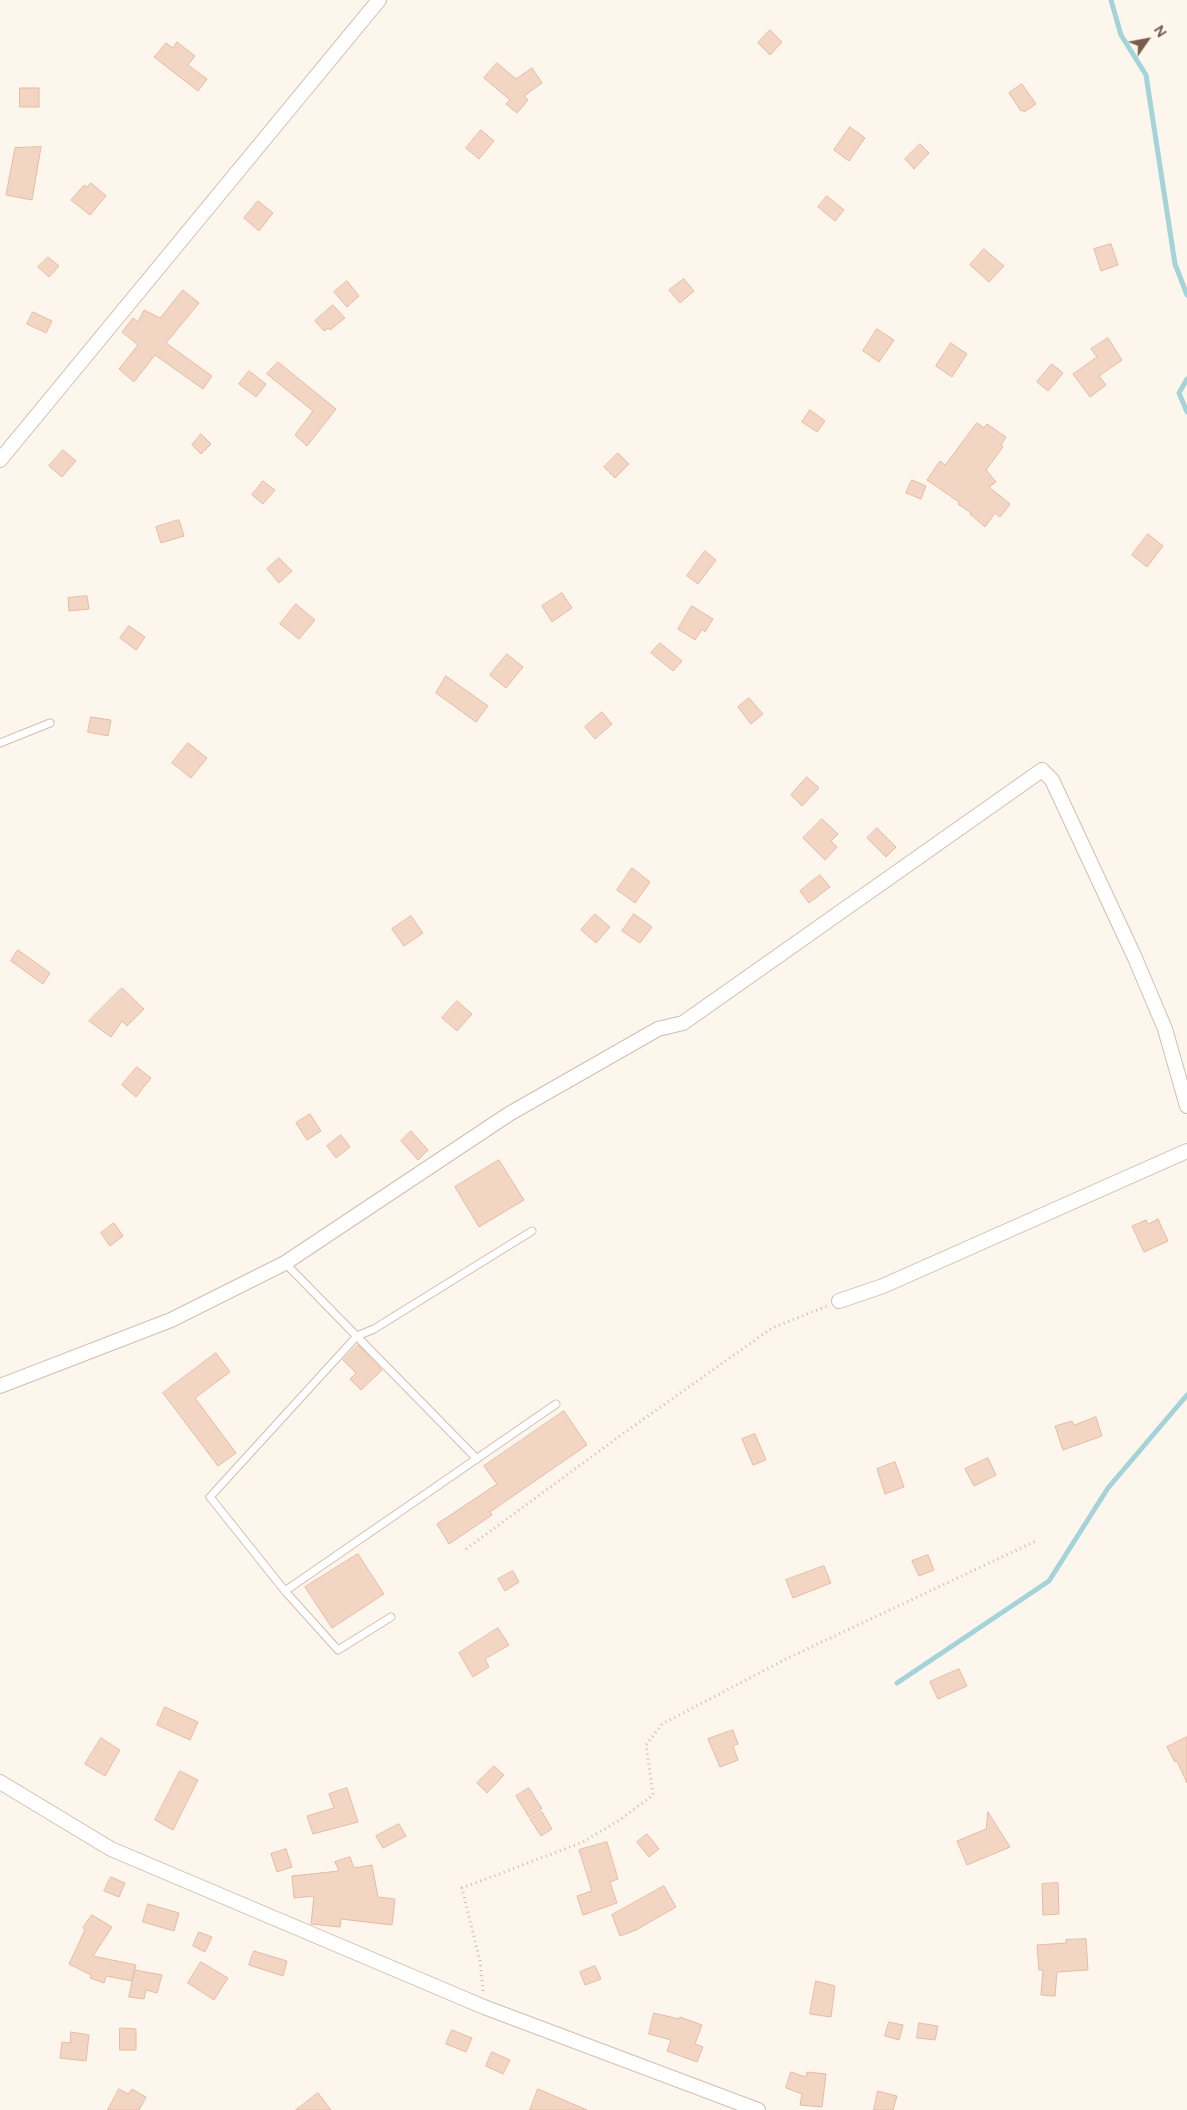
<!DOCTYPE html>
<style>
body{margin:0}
#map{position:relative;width:1187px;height:2110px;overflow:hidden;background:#fdf6ec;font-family:Figtree,sans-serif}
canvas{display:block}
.north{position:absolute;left:1122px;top:15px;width:50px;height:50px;-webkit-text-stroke:4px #fffaf3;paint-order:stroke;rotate:57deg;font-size:14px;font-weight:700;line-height:20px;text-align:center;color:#7a5c4d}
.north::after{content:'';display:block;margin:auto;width:18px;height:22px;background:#7a5c4d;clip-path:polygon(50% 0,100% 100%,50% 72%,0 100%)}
</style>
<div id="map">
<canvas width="1187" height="2110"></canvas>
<div class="north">N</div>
</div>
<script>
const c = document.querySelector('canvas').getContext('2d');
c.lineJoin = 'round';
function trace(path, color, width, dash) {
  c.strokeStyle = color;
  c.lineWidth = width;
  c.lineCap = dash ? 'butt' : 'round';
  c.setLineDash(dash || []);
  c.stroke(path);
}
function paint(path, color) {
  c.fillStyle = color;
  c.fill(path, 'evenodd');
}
trace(new Path2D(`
 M1111 0 1121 35 1146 75 1175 264 1187 295
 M1187 379 1179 393 1187 412
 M897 1683 1049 1581 1108 1488 1187 1395`), '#a5d3da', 5);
const building = new Path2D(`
 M770 30 782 42 770 55 758 43Z
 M177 42 195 56 188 65 207 79 198 91 154 57 166 43 173 48Z
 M497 63 516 79 532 68 542 83 524 96 528 100 517 113 506 104 510 100 484 78Z
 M1022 84 1036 104 1024 112 1023 110 1021 111 1009 93Z
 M20 88H39V107H20Z
 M850 127 865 138 849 161 834 150Z
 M481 130 494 141 479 159 466 148Z
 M920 144 929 153 914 169 905 159Z
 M41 147 32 200 6 195 15 148Z
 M91 183 106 196 90 215 71 200 84 185 87 187Z
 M827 196 844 210 835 221 818 207Z
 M258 201 273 213 259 231 244 218Z
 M1111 244 1118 265 1101 271 1094 249Z
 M984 249 1004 266 989 282 970 265Z
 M48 257 59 266 49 277 38 267Z
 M684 279 694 291 680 303 669 290Z
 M347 281 359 296 347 307 334 292Z
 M183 290 199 303 166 343 212 376 203 389 155 355 134 382 119 369 138 345 122 332 133 318 138 322 144 310 160 318Z
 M333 305 345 318 330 330 328 328 324 331 315 321Z
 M33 312 52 321 46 333 27 324Z
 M877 329 894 340 879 362 863 351Z
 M1108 338 1122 360 1099 376 1106 385 1090 397 1073 374 1097 357 1091 349Z
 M951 343 967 354 952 377 936 366Z
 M278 362 336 409 307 446 295 435 313 411 267 374Z
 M1052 364 1063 373 1048 391 1037 382Z
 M249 371 266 384 256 397 239 384Z
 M810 410 825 421 817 432 802 422Z
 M977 423 984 428 987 424 1006 437 1001 445 1003 447 986 470 996 482 989 487 1010 504 1000 517 995 513 985 527 970 514 971 513 958 504 959 502 927 480 940 461 945 465Z
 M201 434 211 444 201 454 192 445Z
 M63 450 76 461 62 477 49 466Z
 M618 453 629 464 615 478 604 467Z
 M912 480 926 486 921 499 906 493Z
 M263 481 275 490 263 504 252 495Z
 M179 520 184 536 161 543 156 527Z
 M1148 534 1163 546 1147 567 1132 555Z
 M705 551 716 560 698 584 687 576Z
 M279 558 292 571 279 583 267 569Z
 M562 593 572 608 552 622 542 606Z
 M87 596 89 609 69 611 68 598Z
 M296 604 315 620 299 639 280 624Z
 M692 606 713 619 705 632 702 629 695 640 678 629Z
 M129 626 145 637 136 650 120 638Z
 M660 643 682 661 673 671 651 653Z
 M507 654 523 667 506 688 490 675Z
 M446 676 488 706 476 722 436 693Z
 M749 698 763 714 751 724 738 707Z
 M602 712 612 724 595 739 585 727Z
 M91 717 111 720 108 736 88 732Z
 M188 743 207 758 191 778 172 763Z
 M807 777 819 788 802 806 791 795Z
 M822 819 838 834 831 841 837 847 825 860 803 838Z
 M877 828 896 847 886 857 867 838Z
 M632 868 650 882 635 903 617 890Z
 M820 875 830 887 809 903 800 891Z
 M595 914 610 927 596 943 581 930Z
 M634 914 652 927 640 943 622 931Z
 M411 916 423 933 404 946 392 929Z
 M18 950 50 973 43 984 11 961Z
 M122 988 144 1009 127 1026 122 1021 111 1037 89 1021Z
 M457 1001 472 1014 457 1031 442 1018Z
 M137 1067 151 1078 136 1097 122 1085Z
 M310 1114 321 1131 307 1140 296 1123Z
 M411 1131 428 1150 418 1160 401 1141Z
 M341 1135 350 1147 336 1158 327 1146Z
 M499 1160 524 1200 479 1227 455 1187Z
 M1158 1219 1168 1241 1144 1252 1132 1226 1146 1220 1148 1224Z
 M114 1223 123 1236 110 1246 101 1233Z
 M358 1345 382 1370 361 1390 350 1379 356 1373 343 1360Z
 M216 1353 230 1372 195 1398 236 1453 218 1466 163 1393Z
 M564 1411 587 1445 490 1512 492 1515 449 1544 437 1524 497 1484 484 1466Z
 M1096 1417 1102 1436 1063 1450 1055 1426 1072 1421 1074 1425Z
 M755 1434 766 1460 753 1465 742 1439Z
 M988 1458 996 1475 974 1486 965 1469Z
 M895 1462 904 1487 885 1494 877 1469Z
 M358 1554 384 1594 332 1628 305 1587Z
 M928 1555 934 1570 919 1576 912 1561Z
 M824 1566 831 1583 793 1598 786 1580Z
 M513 1571 519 1582 505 1591 498 1579Z
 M498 1628 509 1645 485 1659 489 1667 473 1677 459 1653Z
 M959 1669 967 1686 938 1699 930 1682Z
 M165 1707 198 1722 190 1740 157 1725Z
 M733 1730 738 1744 733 1746 738 1760 720 1767 708 1739Z
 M1187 1737V1783L1177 1761 1175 1762 1167 1747Z
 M101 1738 120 1750 105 1776 85 1764Z
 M494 1766 504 1775 487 1793 477 1783Z
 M180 1771 198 1780 173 1830 155 1820Z
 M347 1788 358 1822 313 1834 307 1816 334 1808 329 1794Z
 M529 1788 542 1809 529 1817 516 1796Z
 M542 1812 552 1829 541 1836 530 1819Z
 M988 1812 1010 1847 967 1865 957 1841 986 1829Z
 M399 1824 406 1836 383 1848 376 1836Z
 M647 1834 659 1849 649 1857 637 1842Z
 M607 1842 618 1879 610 1882 617 1903 583 1915 577 1896 592 1891 579 1850Z
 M286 1849 292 1867 277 1872 271 1854Z
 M350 1857 354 1868 372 1865 378 1897 395 1899 392 1925 341 1919 340 1927 311 1924 314 1896 294 1898 292 1876 339 1871 335 1862Z
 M111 1877 125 1883 119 1897 104 1891Z
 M1058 1883 1059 1914 1043 1915 1042 1884Z
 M664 1886 676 1907 636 1930 620 1936 612 1915Z
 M148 1904 179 1913 174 1931 143 1922Z
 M92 1915 112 1927 93 1956 136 1965 132 1981 106 1976 104 1983 90 1978 91 1975 69 1964 85 1930 83 1928Z
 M199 1932 212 1937 205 1952 193 1946Z
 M1086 1939 1088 1970 1057 1972 1055 1996 1041 1995 1043 1970H1039L1037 1945 1066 1943V1940Z
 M254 1951 287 1961 283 1976 249 1965Z
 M201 1962 228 1978 214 2000 188 1983Z
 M595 1966 601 1979 585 1985 580 1972Z
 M135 1970 162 1975 157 1993 146 1990 144 1999 129 1997Z
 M816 1981 835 1986 831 2017 810 2014Z
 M654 2013 679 2019 680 2017 702 2025 695 2044 703 2047 697 2062 667 2051 671 2040 649 2034Z
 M889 2022 903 2025 899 2040 885 2036Z
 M919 2023 938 2026 935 2040 917 2038Z
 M120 2028 136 2029V2050H120Z
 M452 2030 472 2038 466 2052 446 2044Z
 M71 2032 89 2035 86 2061 60 2058 62 2042 70 2043Z
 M492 2052 510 2060 503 2074 486 2066Z
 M791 2072 806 2077 807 2072 826 2074 822 2107 800 2105 802 2094 786 2088Z
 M119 2089 128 2094 132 2089 146 2097 139 2110H108Z
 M538 2089 587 2110H530Z
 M878 2091 897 2096 893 2110H874Z
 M318 2093 331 2110H296Z`);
paint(building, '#f3d5c3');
trace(building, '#e6bba3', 1);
const lane = new Path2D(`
 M0 743 50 723
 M285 1263 477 1459
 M285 1591 556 1404
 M391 1617 338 1650 285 1591 210 1497 357 1336 374 1329 532 1231`);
const street = new Path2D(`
 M0 460 379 0
 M839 1301 883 1286 1187 1151
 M0 1386 171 1320 285 1263 509 1114 658 1029 683 1023 1042 770 1052 780 1135 958 1165 1029 1187 1106
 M0 1782 111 1849 484 2007 758 2110`);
trace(lane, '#d1beb0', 9);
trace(street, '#d1beb0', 16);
trace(new Path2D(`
 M466 1549 624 1433 772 1328 827 1306
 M483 1991 480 1961 462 1888 583 1842 621 1819 653 1795 646 1745 662 1724 786 1659 1038 1540`), '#d9b8a5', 3, [1, 4]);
trace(lane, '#fff', 7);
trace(street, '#fff', 14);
</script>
